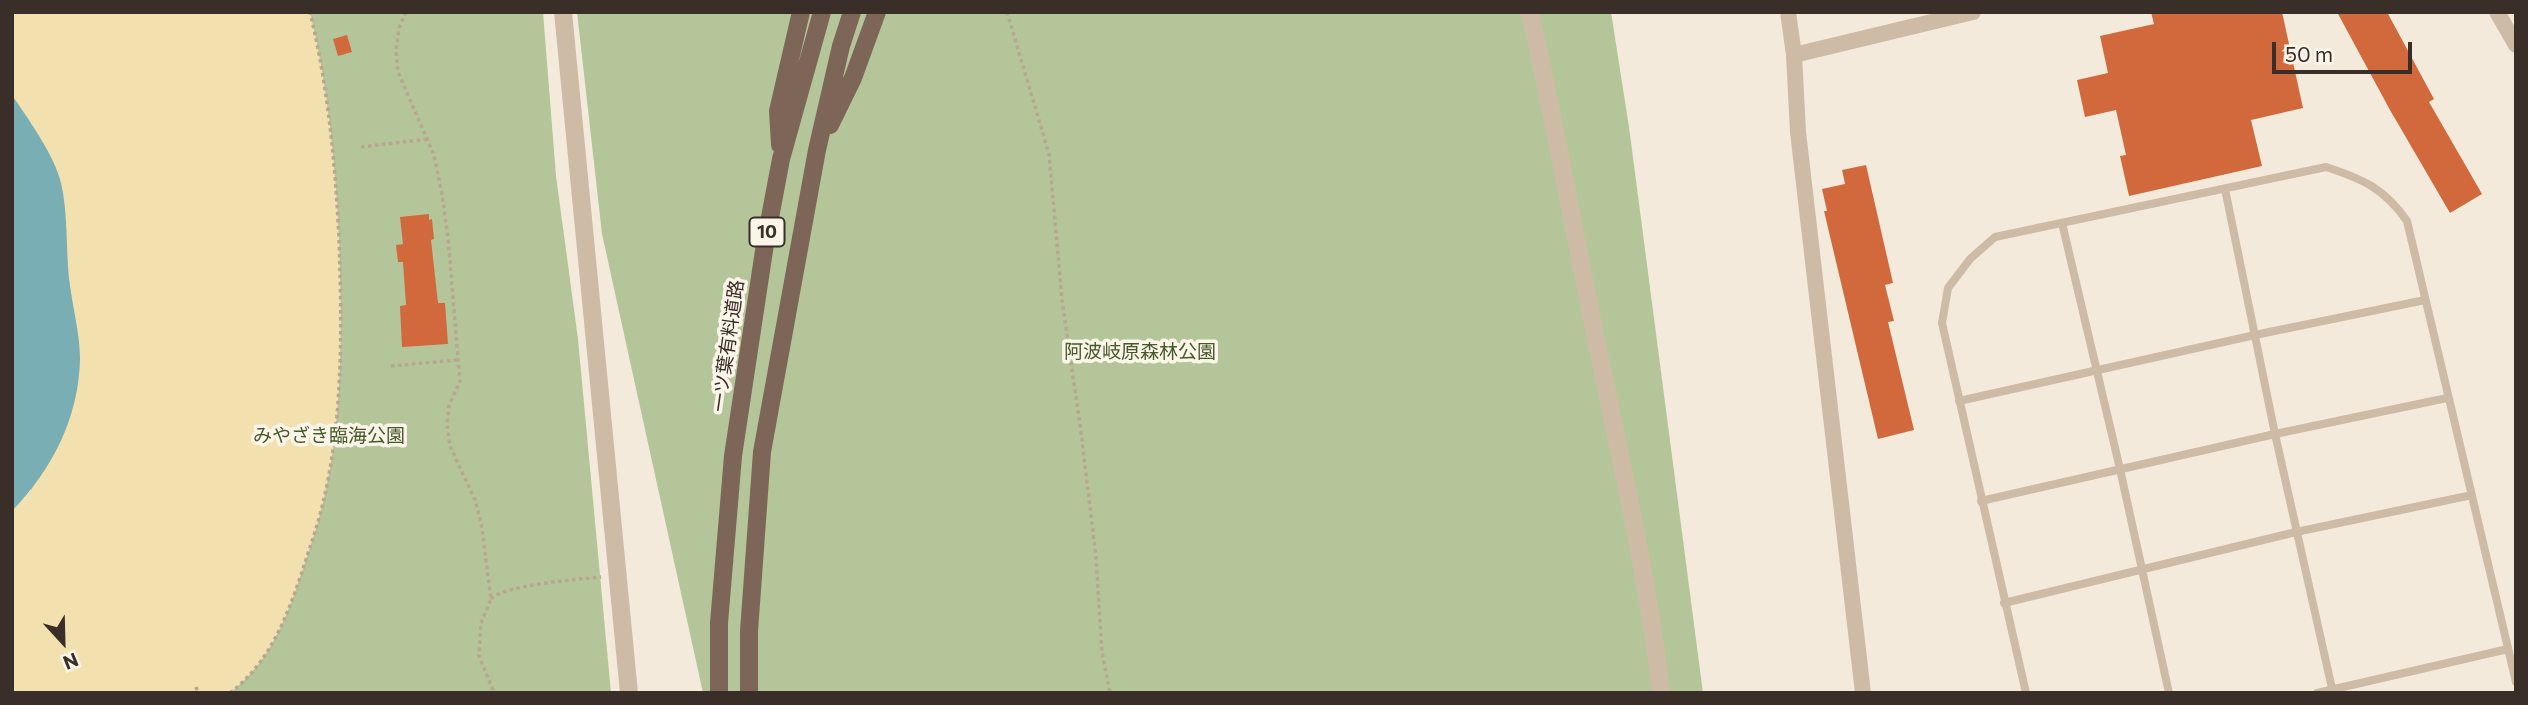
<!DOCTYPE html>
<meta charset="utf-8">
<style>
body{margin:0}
#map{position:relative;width:2528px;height:705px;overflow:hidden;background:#f4eadc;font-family:Commissioner,sans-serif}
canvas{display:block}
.frame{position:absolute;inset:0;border:14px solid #392e28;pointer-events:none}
.north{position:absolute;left:28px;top:607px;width:70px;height:70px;-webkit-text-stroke:5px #fbf4e9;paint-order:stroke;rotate:158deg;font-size:19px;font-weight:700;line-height:28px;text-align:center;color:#392e28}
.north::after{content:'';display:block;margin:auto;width:24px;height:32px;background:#392e28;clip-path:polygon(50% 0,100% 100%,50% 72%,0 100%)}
.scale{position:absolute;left:2272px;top:42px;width:140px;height:32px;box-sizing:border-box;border:4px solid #392e28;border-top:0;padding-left:9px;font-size:21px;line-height:24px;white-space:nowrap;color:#392e28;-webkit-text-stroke:5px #fbf4e9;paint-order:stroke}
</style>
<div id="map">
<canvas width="2528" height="705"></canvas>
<div class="frame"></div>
<div class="north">N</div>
<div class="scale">50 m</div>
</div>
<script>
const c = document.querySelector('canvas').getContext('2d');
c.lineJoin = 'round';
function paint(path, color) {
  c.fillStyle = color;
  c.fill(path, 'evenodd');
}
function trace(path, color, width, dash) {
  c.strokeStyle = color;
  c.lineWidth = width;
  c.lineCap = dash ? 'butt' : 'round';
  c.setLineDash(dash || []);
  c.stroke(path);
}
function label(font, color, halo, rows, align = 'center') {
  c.font = font + ' Commissioner,"Noto Sans JP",sans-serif';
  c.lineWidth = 7;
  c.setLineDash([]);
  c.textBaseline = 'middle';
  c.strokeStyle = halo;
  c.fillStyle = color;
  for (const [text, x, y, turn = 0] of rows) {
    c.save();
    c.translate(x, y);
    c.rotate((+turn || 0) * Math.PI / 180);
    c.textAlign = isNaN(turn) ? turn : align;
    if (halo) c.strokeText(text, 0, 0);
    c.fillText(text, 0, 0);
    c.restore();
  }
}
paint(new Path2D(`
 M12 12H543L556 176 578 339 611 693H12V511L31 491 39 135 12 95Z
 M577 12H1611L1629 127 1703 693H703L602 234Z`), '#b4c59a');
paint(new Path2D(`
 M12 12H310C328 87 335 161 339 238 342 332 344 430 318 522 313 539 307 556 302 572 286 619 270 662 230 693H12V511L31 491 80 358 69 279 39 135 12 95Z`), '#f3e0af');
paint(new Path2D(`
 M12 95C28 119 55 156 61 183 68 212 66 250 69 279 72 305 80 333 80 359 79 417 52 470 12 511Z`), '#78aeb4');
paint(new Path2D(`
 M2151 12H2282L2303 108 2251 120 2262 166 2129 196 2120 156 2126 155 2116 110 2085 117 2077 80 2108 73 2100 36 2154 24Z
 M2337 12H2387L2434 99 2429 102 2482 194 2450 213 2390 110Z
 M347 35 352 52 338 56 333 39Z
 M1866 165 1893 283 1885 285 1894 321 1888 322 1914 430 1878 439 1824 211H1827L1822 189 1845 184 1842 170Z
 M429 214V220L432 219 434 239 431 240 438 303H445L448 344 402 347 400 306 406 305 403 262H398L396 245 403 244 400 217Z`), '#d1693d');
trace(new Path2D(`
 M406 12 399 28 396 51 398 72 434 155 442 195 448 238 460 381 449 406 447 425 450 446 475 500 481 522 491 599 481 623 479 656 494 693
 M1007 12 1049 154 1062 300 1081 432 1096 557 1102 652 1110 693
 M361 147 428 139
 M391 366 458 360
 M491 599C503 585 580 579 601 577
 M196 687 198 693
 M230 693C270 662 286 619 302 572 307 556 313 539 318 522 344 430 342 332 339 238 335 161 328 87 310 12`), '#baa590', 3.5, [3.5, 3.5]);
trace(new Path2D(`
 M2225 189 2275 434 2333 693
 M2062 223 2120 469 2169 693
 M1959 401 2255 335 2425 300
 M1981 501 2275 434 2447 398
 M2004 603 2296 532 2472 495
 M2026 693 1942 323 1948 288 1970 259 1995 237 2326 167C2363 179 2385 189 2407 221L2516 682
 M2317 693 2508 649`), '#cebba6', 8);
trace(new Path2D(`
 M1788 12 1794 55 1798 132 1863 693
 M2497 12 2516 45
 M1794 55 1973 12`), '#cebba6', 16);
trace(new Path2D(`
 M563 12 629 693
 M1530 12C1555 124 1575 237 1598 349 1621 463 1648 577 1661 693`), '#cebba6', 18);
trace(new Path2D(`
 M830 125 853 78 877 12
 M780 145 778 111 801 12
 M719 693V623L733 456 765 244 781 159 822 12
 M749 693V631L762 452 817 150 841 46 852 12`), '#7d6657', 18);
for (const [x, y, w] of [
 [767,232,35]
]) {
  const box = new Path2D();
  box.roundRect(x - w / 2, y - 14.5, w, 29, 5);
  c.fillStyle = '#fbf4e9';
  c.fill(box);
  trace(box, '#392e28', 2);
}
label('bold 18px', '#392e28', null, [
 ["10",767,232]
]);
label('19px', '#392e28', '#fbf4e9', [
 ["一ツ葉有料道路",728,346,-82]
]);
label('19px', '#455a29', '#fbf4e9', [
 ["阿波岐原森林公園",1140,352],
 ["みやざき臨海公園",329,436]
]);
</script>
